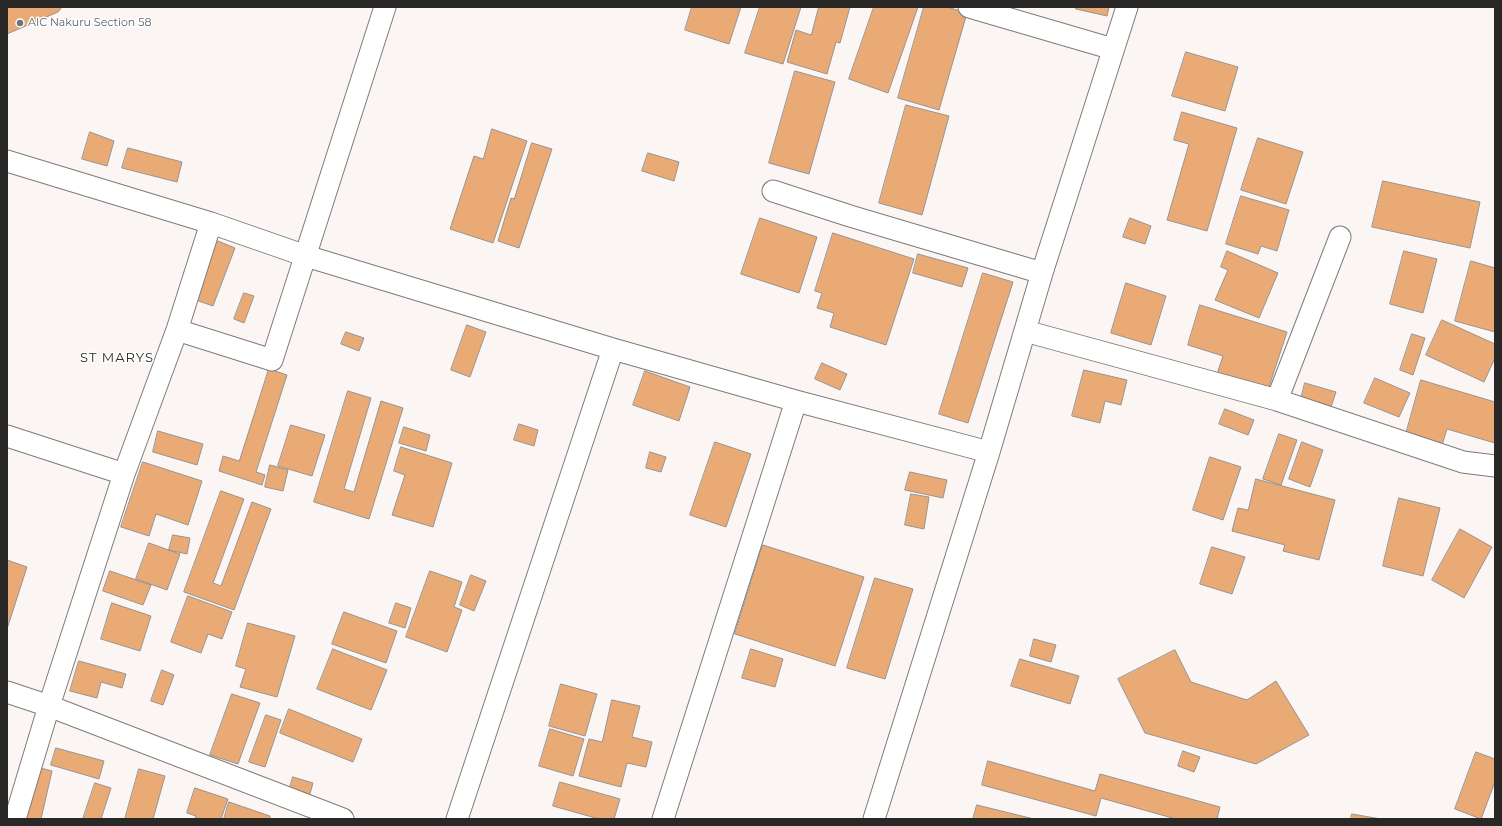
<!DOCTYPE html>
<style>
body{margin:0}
#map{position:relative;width:1502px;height:826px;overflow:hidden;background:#fbf6f3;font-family:Montserrat,sans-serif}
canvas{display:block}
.frame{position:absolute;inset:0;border:8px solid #292826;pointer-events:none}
</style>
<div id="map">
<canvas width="1502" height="826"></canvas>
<div class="frame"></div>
</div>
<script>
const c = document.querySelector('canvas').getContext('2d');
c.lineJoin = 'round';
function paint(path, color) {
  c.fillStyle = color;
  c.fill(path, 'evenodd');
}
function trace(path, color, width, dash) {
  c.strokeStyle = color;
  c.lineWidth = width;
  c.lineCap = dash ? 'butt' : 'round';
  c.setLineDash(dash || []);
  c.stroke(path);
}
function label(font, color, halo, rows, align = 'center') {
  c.font = font + ' Montserrat,sans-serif';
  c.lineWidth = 3;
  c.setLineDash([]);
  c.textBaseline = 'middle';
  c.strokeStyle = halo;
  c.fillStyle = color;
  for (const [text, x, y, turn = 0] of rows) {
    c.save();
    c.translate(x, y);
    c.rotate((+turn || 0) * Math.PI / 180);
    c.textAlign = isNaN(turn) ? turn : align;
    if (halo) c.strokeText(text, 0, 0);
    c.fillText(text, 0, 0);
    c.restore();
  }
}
const building = new Path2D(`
 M7 7H62L58 12 7 34Z
 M692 7H741L729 44 685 30Z
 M760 7H801L783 64 745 53Z
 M819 7H850L840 43 836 42 827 74 787 62 796 30 811 35Z
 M874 7H918L888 93 849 79Z
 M924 7H947L967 13 939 110 898 98Z
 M1076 7H1109L1107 16 1076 9Z
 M1186 52 1238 67 1225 111 1172 96Z
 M795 71 835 82 809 174 769 163Z
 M906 105 949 116 922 215 879 203Z
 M1182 112 1237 128 1207 231 1167 220 1189 144 1174 140Z
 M492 129 527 141 493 243 450 229 474 156 483 159Z
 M90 132 114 141 107 166 82 159Z
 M1258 138 1303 152 1286 204 1241 190Z
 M532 143 552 149 519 248 498 241 511 198 514 199Z
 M128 148 182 162 177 182 122 168Z
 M648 153 679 162 674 181 642 171Z
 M1383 181 1480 202 1470 248 1372 227Z
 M1241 196 1289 210 1277 251 1261 246 1258 254 1226 244Z
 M760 218 817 237 799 293 741 274Z
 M1130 218 1151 226 1145 244 1123 237Z
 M833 233 914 259 886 345 830 327 834 313 817 308 822 293 815 291Z
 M213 239 235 248 213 306 190 298Z
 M1227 251 1278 273 1259 318 1215 300 1228 270 1221 267Z
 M1404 251 1437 259 1423 313 1390 304Z
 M918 254 968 268 962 287 913 273Z
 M1471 261 1495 268V332L1455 321Z
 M983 273 1013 282 968 423 939 414Z
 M1126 283 1166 296 1151 345 1111 333Z
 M244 293 254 296 244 323 234 319Z
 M1200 305 1287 332 1268 390 1217 374 1223 356 1188 345Z
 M1442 320 1495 344V358L1484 382 1426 355Z
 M467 325 486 332 470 377 451 370Z
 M346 332 364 338 359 351 341 344Z
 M1412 334 1425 338 1413 375 1400 370Z
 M822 363 847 374 840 390 815 379Z
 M269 369 287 375 256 472 265 475 262 485 219 471 223 456 239 461Z
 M1084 370 1127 380 1121 405 1105 401 1100 423 1072 416Z
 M645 371 690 387 679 421 633 405Z
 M1375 378 1410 393 1399 417 1364 403Z
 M1421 380 1495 402V443L1447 429 1442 445 1406 434Z
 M1305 383 1336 392 1331 407 1301 399Z
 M348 391 371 398 344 489 354 492 381 401 403 408 369 519 314 502Z
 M1225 409 1254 420 1248 435 1219 424Z
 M519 424 538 430 534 446 514 440Z
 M291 425 325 435 312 476 278 466Z
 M404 427 430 435 426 451 399 443Z
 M158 431 203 444 197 465 153 452Z
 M1279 434 1297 440 1281 485 1263 479Z
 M715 442 751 454 726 527 690 515Z
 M1302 442 1323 450 1310 487 1289 479Z
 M401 447 452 463 433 527 392 515 405 475 394 471Z
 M650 452 666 457 661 472 646 468Z
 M1210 457 1241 467 1223 520 1193 510Z
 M143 462 202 481 188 525 156 514 149 536 121 527Z
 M270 465 288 470 283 491 265 487Z
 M910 472 947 480 943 498 905 490Z
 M1256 479 1335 500 1319 560 1283 551 1285 545 1232 531 1238 508 1248 510Z
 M221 491 244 499 213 583 221 586 252 502 271 509 234 610 184 592Z
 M911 494 929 497 924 529 905 525Z
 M1399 498 1440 508 1423 576 1383 566Z
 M1460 529 1492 547 1464 598 1432 580Z
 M173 535 190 538 187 554 169 550Z
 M149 543 180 554 167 590 136 579Z
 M763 545 864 577 835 666 735 634Z
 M1212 547 1245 557 1232 594 1200 584Z
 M7 560 27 567 7 629Z
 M110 571 151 585 143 605 103 591Z
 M430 571 462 582 454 607 462 610 447 652 406 637Z
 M471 575 486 581 474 611 460 605Z
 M875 578 913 589 885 679 847 668Z
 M188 596 232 612 222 639 208 634 201 653 171 642Z
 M112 603 151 616 140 651 101 639Z
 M396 603 411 608 405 628 389 623Z
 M344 612 397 631 386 663 332 644Z
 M248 623 295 636 277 697 240 687 246 669 236 666Z
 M1034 639 1056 645 1051 662 1030 656Z
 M333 649 387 670 371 710 317 689Z
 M751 649 783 659 775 687 742 678Z
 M1175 650 1191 682 1247 700 1276 681 1309 735 1256 764 1145 733 1118 679Z
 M1020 659 1079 676 1070 704 1011 686Z
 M79 661 126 674 122 688 101 682 97 698 70 691Z
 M162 670 174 675 163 705 151 701Z
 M561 684 597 694 585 736 549 726Z
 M232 694 260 703 238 764 210 755Z
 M612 700 640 706 632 737 652 742 646 767 627 763 621 787 579 776 589 739 602 742Z
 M289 709 362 739 353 762 280 733Z
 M266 715 281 720 265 767 249 762Z
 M550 729 584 739 573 776 539 766Z
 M56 748 104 761 99 779 51 765Z
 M1183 751 1200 757 1194 772 1178 766Z
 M1476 752 1495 759V782L1481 819 1455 809Z
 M988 761 1095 791 1100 774 1220 807 1217 819H1176L1101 798 1096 816 982 785Z
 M37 767 52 771 41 819H24Z
 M139 769 165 776 153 819H125Z
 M293 777 313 783 309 797 289 791Z
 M560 782 620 799 614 819H599L553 806Z
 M95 783 111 788 101 819H83Z
 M195 788 228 799 221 819H195L196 816 187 813Z
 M229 802 270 816V819H224Z
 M977 805 1034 819H973Z
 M1352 814 1381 819H1351Z`);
paint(building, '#eaaa75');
trace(building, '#989390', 1);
const minor = new Path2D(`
 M969 7 1113 49
 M7 161 211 223 306 256 613 349 796 401 989 452
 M773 191 850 216 1042 273
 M177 330 272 360 385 7
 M1025 331 1277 400 1463 462 1495 466
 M1277 400 1340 237
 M7 436 124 474
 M7 692 49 706 343 819
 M15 819 49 706 124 474 177 330 211 223
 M457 819 613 349
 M663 819 796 401
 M874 819 989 452 1042 273 1127 7`);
trace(minor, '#7f7b78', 23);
trace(minor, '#fff', 21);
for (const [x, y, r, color] of [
 [20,23,4,"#6b7280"]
]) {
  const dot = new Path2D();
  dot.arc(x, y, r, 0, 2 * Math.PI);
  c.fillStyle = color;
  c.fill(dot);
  trace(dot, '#fff', 1.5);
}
label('11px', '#5b616d', '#fff', [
 ["AIC Nakuru Section 58",28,23]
], 'left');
c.letterSpacing = '1px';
label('13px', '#292826', '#fff', [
 ["ST MARYS",117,358]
]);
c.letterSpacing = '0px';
</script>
